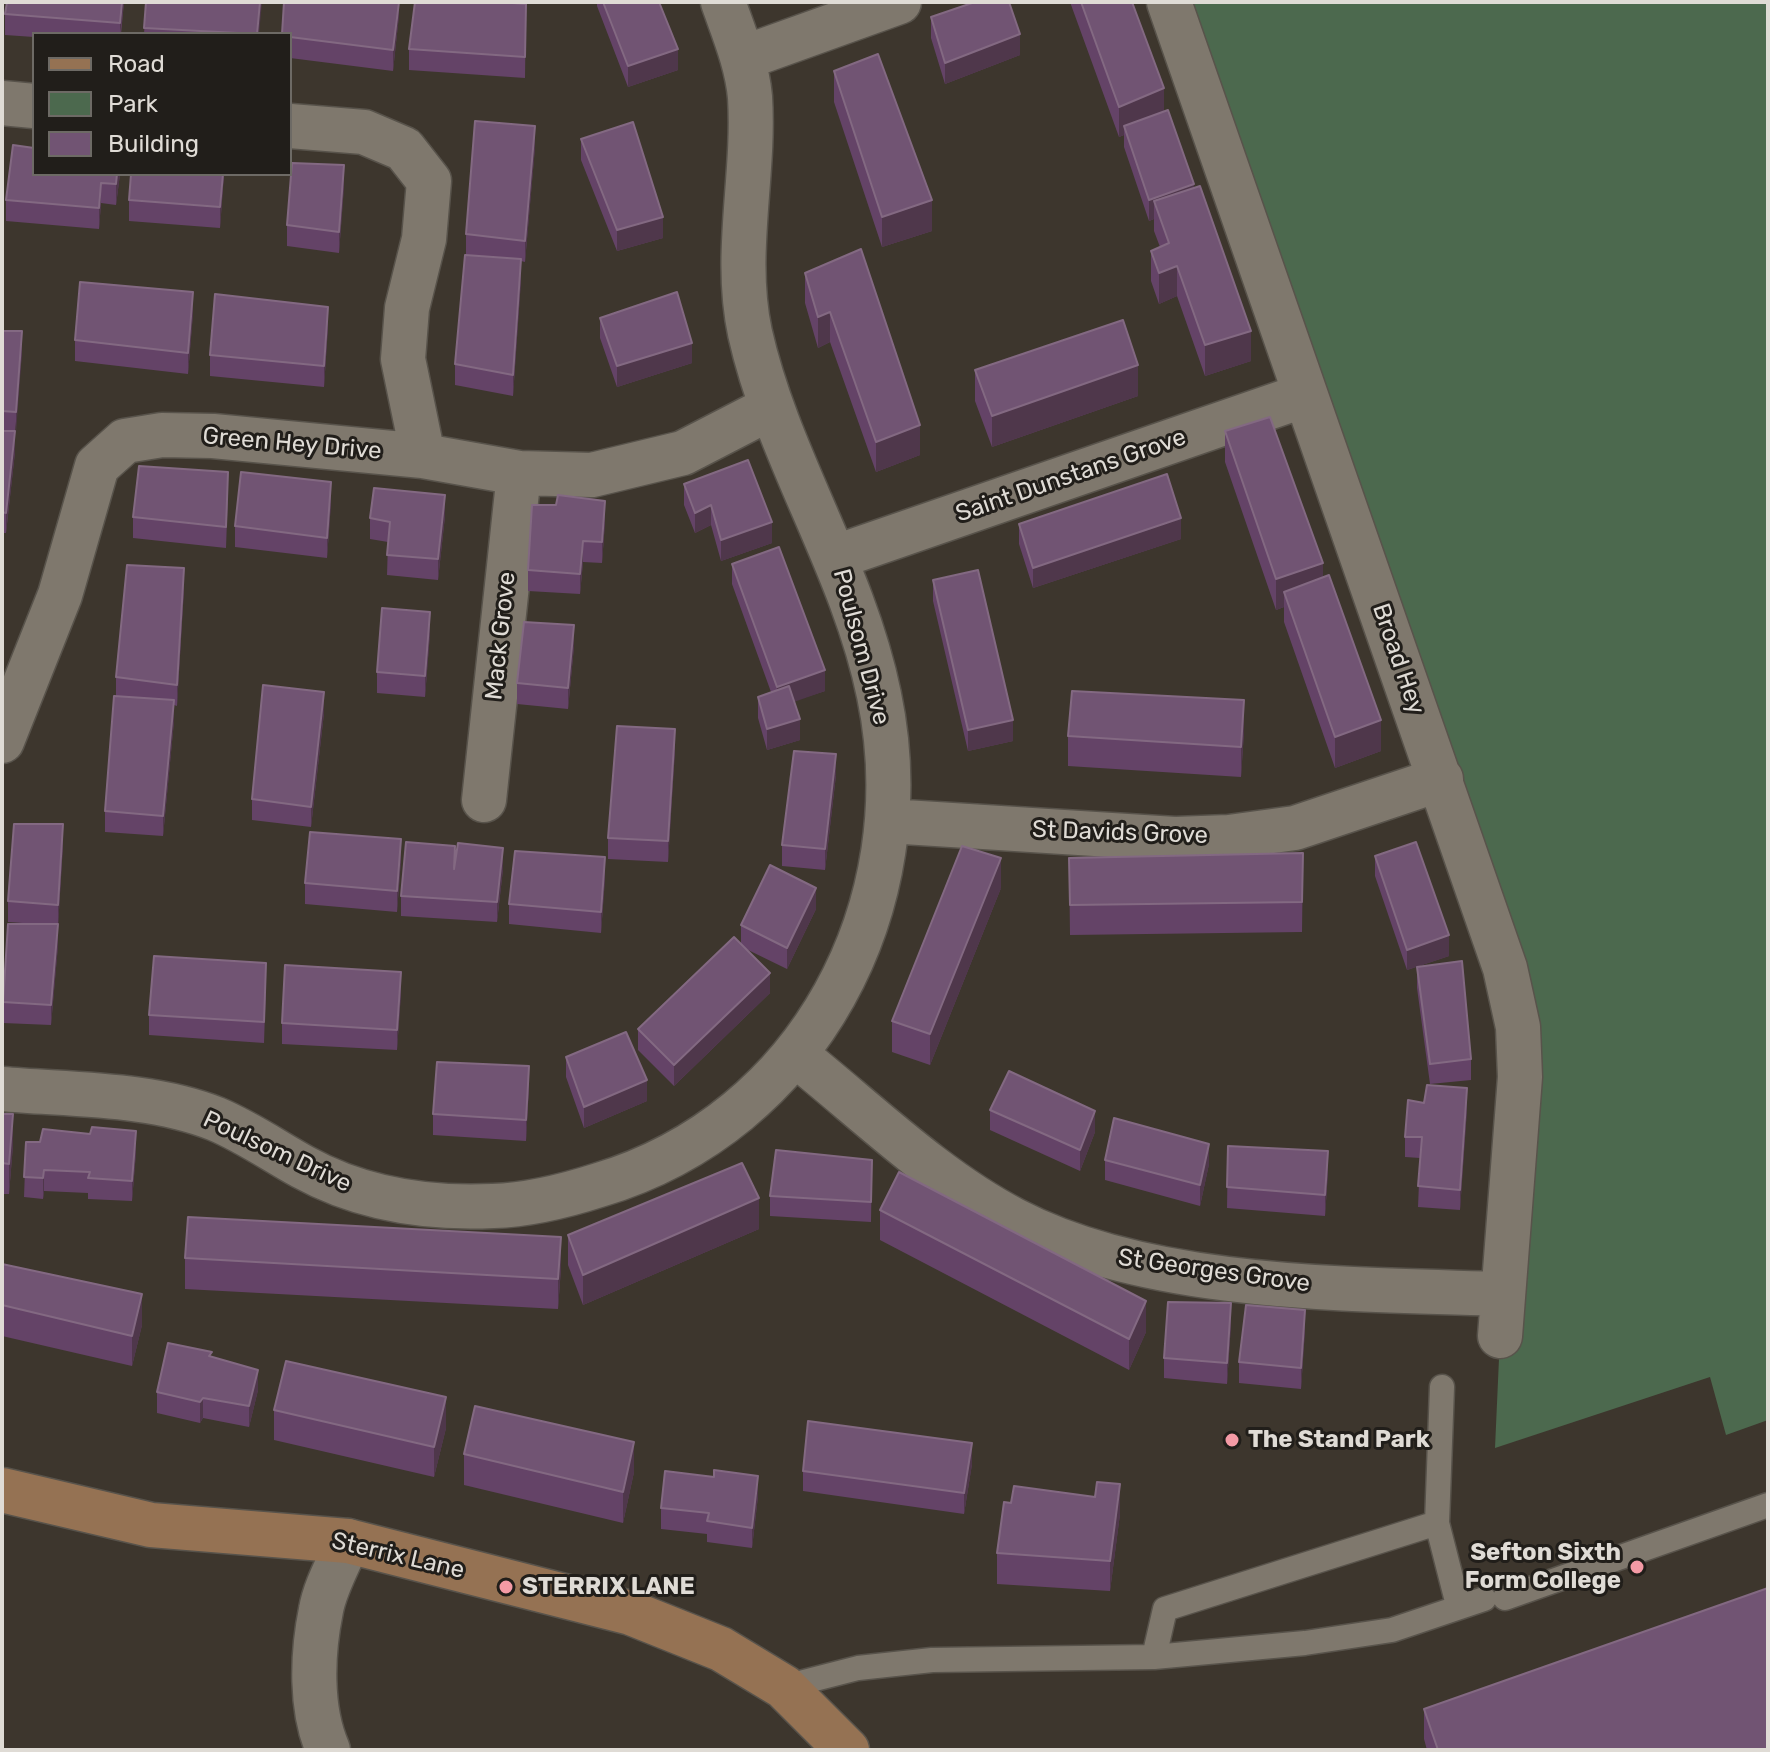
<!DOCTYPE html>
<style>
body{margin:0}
#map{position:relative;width:1770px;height:1752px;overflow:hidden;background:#3d362d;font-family:Rubik,sans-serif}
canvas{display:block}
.frame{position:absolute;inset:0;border:4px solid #dfdbd5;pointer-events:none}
.legend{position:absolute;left:32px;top:32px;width:260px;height:144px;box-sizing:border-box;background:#211e1a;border:2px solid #6d6a65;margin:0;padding:10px 14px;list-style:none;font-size:24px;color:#dfdbd5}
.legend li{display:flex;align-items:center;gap:16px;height:40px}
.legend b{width:40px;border:2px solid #6d6a65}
</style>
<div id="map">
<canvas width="1770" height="1752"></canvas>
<div class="frame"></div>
<ul class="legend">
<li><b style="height:10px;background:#957253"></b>Road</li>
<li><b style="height:22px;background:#4c694e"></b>Park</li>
<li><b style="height:22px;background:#715473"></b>Building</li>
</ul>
</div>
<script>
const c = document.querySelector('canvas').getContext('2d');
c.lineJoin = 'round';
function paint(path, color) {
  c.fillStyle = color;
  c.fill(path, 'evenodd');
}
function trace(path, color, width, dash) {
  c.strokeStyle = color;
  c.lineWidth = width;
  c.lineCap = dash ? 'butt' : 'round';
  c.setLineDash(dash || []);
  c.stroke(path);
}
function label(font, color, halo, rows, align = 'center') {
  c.font = font + ' Rubik,sans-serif';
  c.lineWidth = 6;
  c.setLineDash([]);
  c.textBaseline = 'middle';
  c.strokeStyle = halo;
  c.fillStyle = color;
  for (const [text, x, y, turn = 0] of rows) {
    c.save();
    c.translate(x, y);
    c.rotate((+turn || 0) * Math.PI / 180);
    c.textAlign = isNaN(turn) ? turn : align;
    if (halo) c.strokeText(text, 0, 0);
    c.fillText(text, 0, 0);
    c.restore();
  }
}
paint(new Path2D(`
 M1169 2H1768V1420L1726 1435 1710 1377 1495 1448 1500 1336 1520 1078Z`), '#4c694e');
const lane = new Path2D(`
 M1437 1523 1442 1387
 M1505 1598 1768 1505
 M1154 1657 1165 1609 1437 1523 1458 1605
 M784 1687 858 1668 932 1660 1154 1657 1305 1643 1392 1630 1484 1599`);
const street = new Path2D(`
 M1169 2 1505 968 1518 1027 1520 1077 1500 1336
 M743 58 899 2
 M2 103 34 106
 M290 126 364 132 404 149 429 181 424 239 407 308 403 359 423 456
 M836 557 1305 395
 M2 741 60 595 97 466 125 441 162 435 213 436 423 456 519 473 592 475 683 453 772 407
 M484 800 519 473
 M888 821 1175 839 1229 837 1295 828 1441 779
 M796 1055C866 1111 935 1179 1014 1220 1150 1291 1351 1289 1503 1294
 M2 1089C72 1095 151 1093 216 1119 247 1132 274 1151 303 1167 361 1199 427 1209 493 1206 529 1205 565 1196 599 1185 809 1122 923 905 879 695 853 568 778 458 750 333 733 254 755 176 750 97 747 64 734 33 723 2
 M328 1750C310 1709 312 1654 321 1610 325 1587 339 1563 348 1541`);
const secondary = new Path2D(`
 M2 1490 151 1525 348 1541 631 1613 721 1649 784 1687 847 1750`);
trace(lane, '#58534b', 27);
trace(street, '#58534b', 47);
trace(secondary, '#58534b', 47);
trace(lane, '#7f786d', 24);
trace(street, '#7f786d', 44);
trace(secondary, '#957253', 44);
paint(new Path2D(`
 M124 2 121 34H34V37L5 35V14Z
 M146 2 259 34H144Z
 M399 2V15L393 71 290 58V34Z
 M597 2H659L678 70 628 87 597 6Z
 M1070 2H1132L1164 112 1194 188 1251 361 1205 376 1177 296 1159 304 1151 281V251L1160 247 1154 231V219L1149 221 1124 147V135L1119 137Z
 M526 4 525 78 409 70V49Z
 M931 17 1020 55 945 84 931 38Z
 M834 71 932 231 882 247 834 102Z
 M581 139 663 238 617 251 581 160Z
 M535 147 525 262 521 261V280L513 396 455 385V364L466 254V234Z
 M120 174 116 205 101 203 99 229 6 221V200Z
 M224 174 220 228 129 221V200Z
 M344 186 339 253 287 246V225Z
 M805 273 920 455 876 472 830 342 818 348 805 303Z
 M193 313 188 374 75 361V340Z
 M600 318 692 363 617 387 600 338Z
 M328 327 324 387 210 376V355Z
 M2 331 22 352 15 433V452L6 533H2Z
 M975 370 1138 396 992 447 975 401Z
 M1225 431 1323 577 1381 751 1335 768 1284 622V607L1276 610 1225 462Z
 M684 484 772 543 721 561 711 525 695 533 684 505Z
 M228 493 226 548 133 538V517Z
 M331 503 327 558 235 547V526Z
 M445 516 438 580 387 575 388 542 370 539V518Z
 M605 522 602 563 583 562 580 594 528 591V570Z
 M1019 524 1181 539 1033 588 1019 544Z
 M732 564 825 691 794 701 800 740 767 750 758 718V697L771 692 732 584Z
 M933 580 1013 741 968 751 933 601Z
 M184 589 177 706 174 705V721L163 836 105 832V811L116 696V677Z
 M430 633 425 697 377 693V672Z
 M574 646 568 709 517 704V683Z
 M324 713 311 827 252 820V799Z
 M1244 731 1241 777 1068 766V736Z
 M675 750 668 862 608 859V838Z
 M836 775 825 870 782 866V845Z
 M63 845 58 926V945L51 1025 3 1023V1002L37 924 8 922V901Z
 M1303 853 1302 932 1070 935 1069 858Z
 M1375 856 1449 956 1407 970 1375 876Z
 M401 859 397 912 305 904V883Z
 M503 869 497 922 401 916V896Z
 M605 878 601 933 509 924V904Z
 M1001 888 930 1065 892 1052V1021Z
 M816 909 787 969 746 949 770 993 674 1086 638 1050V1029L741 944V925Z
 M1417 967 1471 1059V1080L1430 1084 1417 988Z
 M266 983 264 1043 149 1035V1015Z
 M401 993 397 1050 282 1044V1023Z
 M566 1057 647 1101 584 1128 566 1077Z
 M529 1086 526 1141 433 1135V1114Z
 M1467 1109 1460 1210 1418 1207 1420 1158 1405 1157V1137Z
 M990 1110 1095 1132 1080 1171 990 1130Z
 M2 1114 13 1145 9 1194H2Z
 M26 1142 136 1152 132 1201 88 1199V1193L44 1191 43 1199 24 1197Z
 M1228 1146 1328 1172 1325 1216 1227 1208Z
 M872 1160 871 1222 770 1216V1196Z
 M1105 1160 1209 1164 1200 1206 1105 1180Z
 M880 1210 1146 1332 1129 1370 880 1240Z
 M759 1229 583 1305 568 1265V1235Z
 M185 1258 561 1268 558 1309 185 1289Z
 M2 1264 142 1325 132 1366 2 1336Z
 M1231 1324 1227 1384 1164 1378V1358Z
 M1305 1330 1301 1389 1239 1383V1362Z
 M212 1357 258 1390 249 1427 203 1418 200 1423 157 1413V1392Z
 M274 1410 446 1428 434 1477 274 1440Z
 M464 1454 634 1472 623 1523 464 1485Z
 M972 1464 964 1514 803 1491V1471Z
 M758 1496 752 1548 707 1542V1534L661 1529V1508Z
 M1011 1503 1120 1514 1110 1591 997 1584V1553Z
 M1424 1709 1768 1750H1427L1424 1739Z`), '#644367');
paint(new Path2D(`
 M122 2H124L120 34V23Z
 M260 2H262L259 34H257Z
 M399 2V15L393 71V50Z
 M1020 34V55L945 84V63Z
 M678 49V70L628 87V66Z
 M1164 88V119L1124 126V135L1119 137V107Z
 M535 126V147L525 262V241Z
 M344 165V186L339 253V232Z
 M117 174H120L116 205V184Z
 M223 174H224L220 228V207Z
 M101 183V203L99 229V208Z
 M1194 184V205L1154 201V219L1149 221V200Z
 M932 200V231L882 247V217Z
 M663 217V238L617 251V230Z
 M521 259V280L513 396V375Z
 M1177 266V296L1159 304V273Z
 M193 292V313L188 374V353Z
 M328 307V327L324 387V366Z
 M830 312V342L818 348V317Z
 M22 331V352L16 433V412Z
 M1251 331V361L1205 376V345Z
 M692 343V363L617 387V366Z
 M1138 365V396L992 447V416Z
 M920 425V455L876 472V442Z
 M15 431V452L6 533V513Z
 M331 482V503L327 558V538Z
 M445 495V516L438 580V559Z
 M605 501V522L602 563V542Z
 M711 505V525L695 533V513Z
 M1181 518V539L1033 588V568Z
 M772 522V543L721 561V540Z
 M583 541V562L580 594V574Z
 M1323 563V593L1284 592V607L1276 610V579Z
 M184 568V589L177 706V685Z
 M430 612V633L425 697V676Z
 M574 625V646L568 709V688Z
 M825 670V691L777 708V687Z
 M324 692V713L311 827V807Z
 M174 700V721L163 836V816Z
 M1244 700V731L1241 777V747Z
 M800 719V740L767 750V729Z
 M1013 720V741L968 751V730Z
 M1381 720V751L1335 768V737Z
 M675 729V750L668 862V841Z
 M836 754V775L825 870V849Z
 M63 824V845L58 926V905Z
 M401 839V859L397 912V891Z
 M503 848V869L497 922V902Z
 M605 857V878L601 933V912Z
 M1001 858V888L930 1065V1034Z
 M816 888V909L787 969V948Z
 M58 924V945L51 1025V1005Z
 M1449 935V956L1407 970V950Z
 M401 972V993L397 1050V1030Z
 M770 973V993L674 1086V1065Z
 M529 1066V1086L526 1141V1120Z
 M647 1080V1101L584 1128V1107Z
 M1467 1088V1109L1460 1210V1190Z
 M1095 1111V1132L1080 1171V1150Z
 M13 1114V1145L9 1194V1164Z
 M136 1131V1152L132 1201V1181Z
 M1209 1144V1164L1200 1206V1185Z
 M1328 1151V1172L1325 1216V1195Z
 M44 1170V1191L43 1199V1178Z
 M759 1198V1229L583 1305V1275Z
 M561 1237V1268L558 1309V1279Z
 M142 1294V1325L132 1366V1336Z
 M1146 1301V1332L1129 1370V1339Z
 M1231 1303V1324L1227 1384V1363Z
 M1305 1310V1330L1301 1389V1368Z
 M258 1370V1390L249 1427V1406Z
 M446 1397V1428L434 1477V1447Z
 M203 1398V1418L200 1423V1402Z
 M634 1442V1472L623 1523V1492Z
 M972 1443V1464L964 1514V1493Z
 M758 1476V1496L752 1548V1528Z
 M1120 1484V1514L1110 1591V1561Z`), '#4f374b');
const building = new Path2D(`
 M7 2H122L120 23 5 14Z
 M146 2H260L257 34 144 28Z
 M284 2H399L393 50 290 37V34H282Z
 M415 2H499L526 4 525 57 409 49Z
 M603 2H659L678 49 628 66Z
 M975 2H1009L1020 34 945 63 931 17Z
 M1081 2H1132L1164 88 1119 107Z
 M878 54 932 200 882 217 834 71Z
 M1168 110 1194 184 1149 200 1124 126Z
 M475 121 535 126 525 241 466 234Z
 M633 122 663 217 617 230 581 139Z
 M13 145 34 148V174H117L116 184 101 183 99 208 6 200Z
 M292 163 344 165 339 232 287 225Z
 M131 174H223L220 207 129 200Z
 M1200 186 1251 331 1205 345 1177 266 1159 273 1151 251 1169 243 1154 201Z
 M861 249 920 425 876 442 830 312 818 317 805 273Z
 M465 255 521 259 513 375 455 364Z
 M80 282 193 292 188 353 75 340Z
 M677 292 692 343 617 366 600 318Z
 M215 294 328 307 324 366 210 355Z
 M1123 320 1138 365 992 416 975 370Z
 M2 331H22L16 412 2 411Z
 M1270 417 1323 563 1276 579 1225 431Z
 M2 431H15L6 513 2 512Z
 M748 460 772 522 721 540 711 505 695 513 684 484Z
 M139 466 228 472 226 527 133 517Z
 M241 472 331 482 327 538 235 526Z
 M1167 474 1181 518 1033 568 1019 524Z
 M374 488 445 495 438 559 387 555 390 522 370 518Z
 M558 495 605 501 602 542 583 541 580 574 528 570 532 505H556Z
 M779 547 825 670 777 687 732 564Z
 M127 565 184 568 177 685 116 677Z
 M978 570 1013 720 968 730 933 580Z
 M1329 575 1381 720 1335 737 1284 592Z
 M382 608 430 612 425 676 377 672Z
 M524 622 574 625 568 688 517 683Z
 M263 685 324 692 311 807 252 799Z
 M789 686 800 719 767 729 758 697Z
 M1072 691 1244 700 1241 747 1068 736Z
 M114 696 174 700 163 816 105 811Z
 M617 726 675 729 668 841 608 838Z
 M794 751 836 754 825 849 782 845Z
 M14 824H63L58 905 8 901Z
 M310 832 401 839 397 891 305 883Z
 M406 842 455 846 454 869 458 843 503 848 497 902 401 896Z
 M1416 842 1449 935 1407 950 1375 856Z
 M962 846 1001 858 930 1034 892 1021Z
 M515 851 605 857 601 912 509 904Z
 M1303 853 1302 902 1070 905 1069 858Z
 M770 865 816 888 787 948 741 925Z
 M8 924H58L51 1005 3 1002Z
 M734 937 770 973 674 1065 638 1029Z
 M154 956 266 963 264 1022 149 1015Z
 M1462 961 1471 1059 1430 1064 1417 967Z
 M285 965 401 972 397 1030 282 1023Z
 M626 1032 647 1080 584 1107 566 1057Z
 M437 1062 529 1066 526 1120 433 1114Z
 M1009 1071 1095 1111 1080 1150 990 1110Z
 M1427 1085 1467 1088 1460 1190 1418 1186 1422 1137H1405L1408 1100 1424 1103Z
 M2 1114H13L9 1164 2 1163Z
 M1114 1118 1209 1144 1200 1185 1105 1160Z
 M92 1127 136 1131 132 1181 88 1178 90 1172 44 1170 43 1178 24 1177 26 1142H40L43 1129 90 1134Z
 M1228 1146 1328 1151 1325 1195 1227 1187Z
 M776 1150 872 1160 871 1202 770 1196Z
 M742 1163 759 1198 583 1275 568 1235Z
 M899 1172 1146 1301 1129 1339 880 1210Z
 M188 1217 561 1237 558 1279 185 1258Z
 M2 1264 142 1294 132 1336 2 1305Z
 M1168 1302 1231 1303 1227 1363 1164 1358Z
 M1246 1305 1305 1310 1301 1368 1239 1362Z
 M168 1343 212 1352 209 1356 258 1370 249 1406 203 1398 200 1402 157 1392Z
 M286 1361 446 1397 434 1447 274 1410Z
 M475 1406 634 1442 623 1492 464 1454Z
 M808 1421 972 1443 964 1493 803 1471Z
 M714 1470 758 1476 752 1528 707 1521 709 1513 661 1508 665 1471 714 1477Z
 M1097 1482 1120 1484 1110 1561 997 1553 1004 1502 1011 1503 1014 1486 1095 1497Z
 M1768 1588V1750H1438L1424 1709Z`);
paint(building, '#715473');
trace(building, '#836982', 2);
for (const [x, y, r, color] of [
 [1232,1440,8,"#f49aa5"],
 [1637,1567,8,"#f49aa5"],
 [506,1587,8,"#f49aa5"]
]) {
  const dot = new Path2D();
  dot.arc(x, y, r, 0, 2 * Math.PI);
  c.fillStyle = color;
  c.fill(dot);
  trace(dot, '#211e1a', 3);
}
label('24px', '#dfdbd5', '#211e1a', [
 ["Green Hey Drive",292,444,5],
 ["Saint Dunstans Grove",1071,476,-19],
 ["Mack Grove",501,636,-84],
 ["Poulsom Drive",861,647,75],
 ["Broad Hey",1398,659,71],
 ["St Davids Grove",1120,833,2],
 ["Poulsom Drive",277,1152,25],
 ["St Georges Grove",1214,1271,8],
 ["Sterrix Lane",398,1556,13]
]);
label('bold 24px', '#dfdbd5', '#211e1a', [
 ["The Stand Park",1248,1440],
 ["Sefton Sixth",1621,1553,"right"],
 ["Form College",1621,1581,"right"],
 ["STERRIX LANE",522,1587]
], 'left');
</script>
